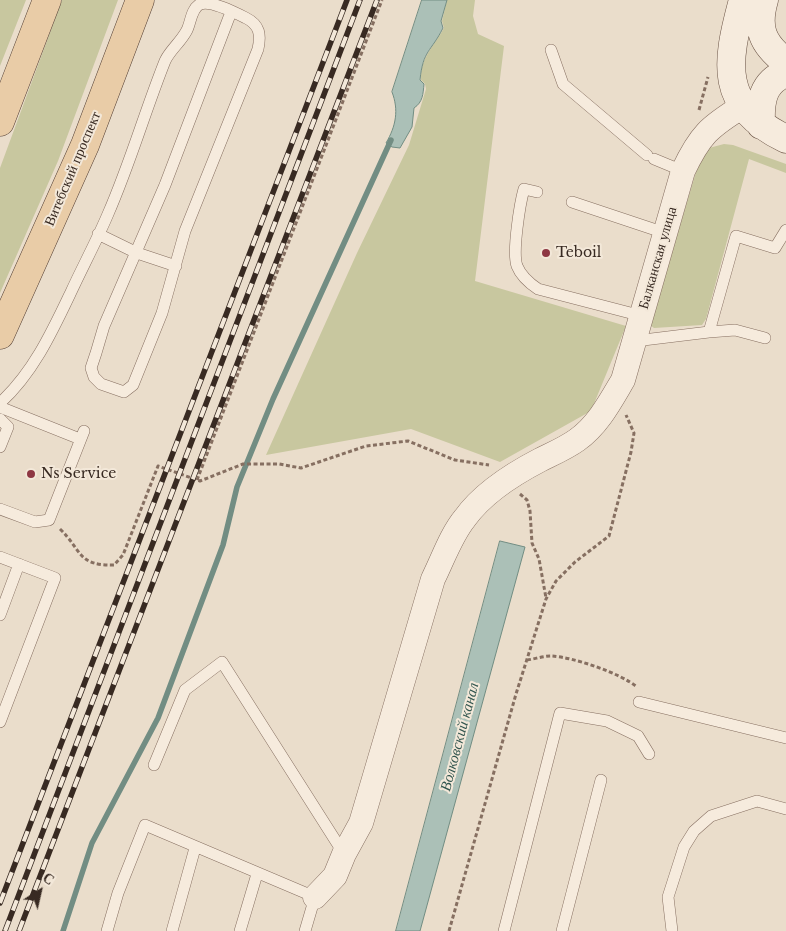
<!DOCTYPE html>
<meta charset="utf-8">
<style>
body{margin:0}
#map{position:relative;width:786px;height:931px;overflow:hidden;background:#eaddcb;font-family:"Libre Baskerville",serif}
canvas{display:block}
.north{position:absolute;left:15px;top:866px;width:50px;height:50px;-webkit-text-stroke:4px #f3e8d9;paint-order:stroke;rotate:35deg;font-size:14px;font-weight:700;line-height:20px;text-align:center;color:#382a22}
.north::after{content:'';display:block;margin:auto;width:18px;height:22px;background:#382a22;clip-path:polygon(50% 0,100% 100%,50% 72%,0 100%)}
</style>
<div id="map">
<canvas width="786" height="931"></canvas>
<div class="north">С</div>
</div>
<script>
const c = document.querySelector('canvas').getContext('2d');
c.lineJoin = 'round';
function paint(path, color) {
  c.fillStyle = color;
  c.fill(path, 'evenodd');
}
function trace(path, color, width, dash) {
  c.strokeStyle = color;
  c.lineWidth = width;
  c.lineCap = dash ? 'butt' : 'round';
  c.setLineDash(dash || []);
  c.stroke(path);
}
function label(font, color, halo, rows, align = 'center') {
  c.font = font + ' "Libre Baskerville",serif';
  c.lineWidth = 4;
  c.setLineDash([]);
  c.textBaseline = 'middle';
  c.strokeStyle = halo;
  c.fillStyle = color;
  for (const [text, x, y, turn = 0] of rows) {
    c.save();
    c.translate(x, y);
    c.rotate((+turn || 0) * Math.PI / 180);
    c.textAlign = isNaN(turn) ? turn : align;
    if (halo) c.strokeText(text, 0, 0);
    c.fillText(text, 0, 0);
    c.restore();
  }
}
paint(new Path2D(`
 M0 0H26L0 66Z
 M62 0H118L58 161 0 293V168Z
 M447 0H475L473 16 478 34 504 46 475 281 626 326 591 411 500 462 411 429 266 455 357 253 409 145 426 89 425 84 421 80C420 58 434 46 444 28L442 21Z
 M724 144 733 145 786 164V173L749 159 706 319 702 325 654 328 650 325 699 162 709 148Z`), '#c8c79f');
const water = new Path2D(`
 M422 0H447L441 21 443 28C431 52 423 50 420 80L424 84C423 94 423 102 414 108L412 127 400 148 392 147 386 143C396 126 399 110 392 92Z
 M500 541 525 547 420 931H396Z`);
paint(water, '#abc0b7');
trace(water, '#728d83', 1);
trace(new Path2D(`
 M63 931 92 843 158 718 223 545 237 487 273 399 391 140`), '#728d83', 5.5);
const lane = new Path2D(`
 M551 50 563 84 647 155
 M654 159 683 171
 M537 192 524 189C520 203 512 252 517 266 521 276 529 283 538 289L642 316
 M572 202 665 233
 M98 234 137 253 176 266
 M765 338 735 330 709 332 736 236 775 248 786 230
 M635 341 709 332
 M0 403C33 373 52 332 71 292 83 266 97 240 108 214 130 164 145 111 165 61 170 50 181 42 187 30 191 22 191 9 200 4 211 0 236 13 246 18 260 25 261 35 258 49L185 231 162 313 133 385 124 392 101 384 94 377 91 368 96 353 104 326 165 185 231 12
 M0 407 80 439
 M0 419 8 427 0 447
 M0 509 35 522 49 520 84 431
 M0 557 55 578 0 722
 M0 615 19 564
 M639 702 786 738
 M154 765 185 690 222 662 344 854
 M107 931 118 893 145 825 315 897 305 931
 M172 931 195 848
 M240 931 257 874
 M504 931 560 713 607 721 638 736 649 754
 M562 931 601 780
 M672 931 668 897 684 847 694 831 711 816 757 801 786 809`);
const street = new Path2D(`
 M315 897 335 876 344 854 361 823 433 579C443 559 451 535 465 518 483 493 513 474 540 460 552 454 566 448 577 440 598 425 610 402 623 380L683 171C700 135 709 127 743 106`);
const secondary = new Path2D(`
 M743 0C726 63 718 106 786 139
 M764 0C756 28 762 44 786 62
 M761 125C760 102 762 82 786 73`);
const primary = new Path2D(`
 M0 122 47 0
 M0 335 85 145 140 0`);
trace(lane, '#866f61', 12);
trace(street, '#866f61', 25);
trace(secondary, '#685143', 29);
trace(primary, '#543f34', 29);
trace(new Path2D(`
 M699 110 708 77
 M197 480 382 0
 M520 494 527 500 530 511 532 543 539 559 546 598
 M60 529C82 550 77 566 114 565L123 555 158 466 200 481 243 464H279L301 468 366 446 408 441 455 460 489 465
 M527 660C535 659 543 656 551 656 573 657 620 673 637 687
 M449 931 516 694 546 599 556 581 575 562 609 536 631 452 634 433 626 415`), '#866f61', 3, [4, 2.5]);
trace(lane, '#f6ebdd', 11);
trace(street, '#f6ebdd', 24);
trace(secondary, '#f6ebdd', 28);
trace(primary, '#e9cca7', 28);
const rail = new Path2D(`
 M0 903 347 0
 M5 931 360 0
 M19 931 377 0`);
trace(rail, '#382a22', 5.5);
trace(rail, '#f3e8d9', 4, [11]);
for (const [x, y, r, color] of [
 [546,253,5,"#8e3743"],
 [31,474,5,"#8e3743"]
]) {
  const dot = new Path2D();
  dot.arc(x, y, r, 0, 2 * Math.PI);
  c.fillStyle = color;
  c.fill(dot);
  trace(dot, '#f3e8d9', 2);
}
label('14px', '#382a22', '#f3e8d9', [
 ["Витебский проспект",73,169,-67],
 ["Балканская улица",658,258,-74]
]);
label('14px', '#382a22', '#f3e8d9', [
 ["Teboil",556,253],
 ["Ns Service",41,474]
], 'left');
label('italic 15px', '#33564f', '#f3e8d9', [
 ["Волковский канал",460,737,-75]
]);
</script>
